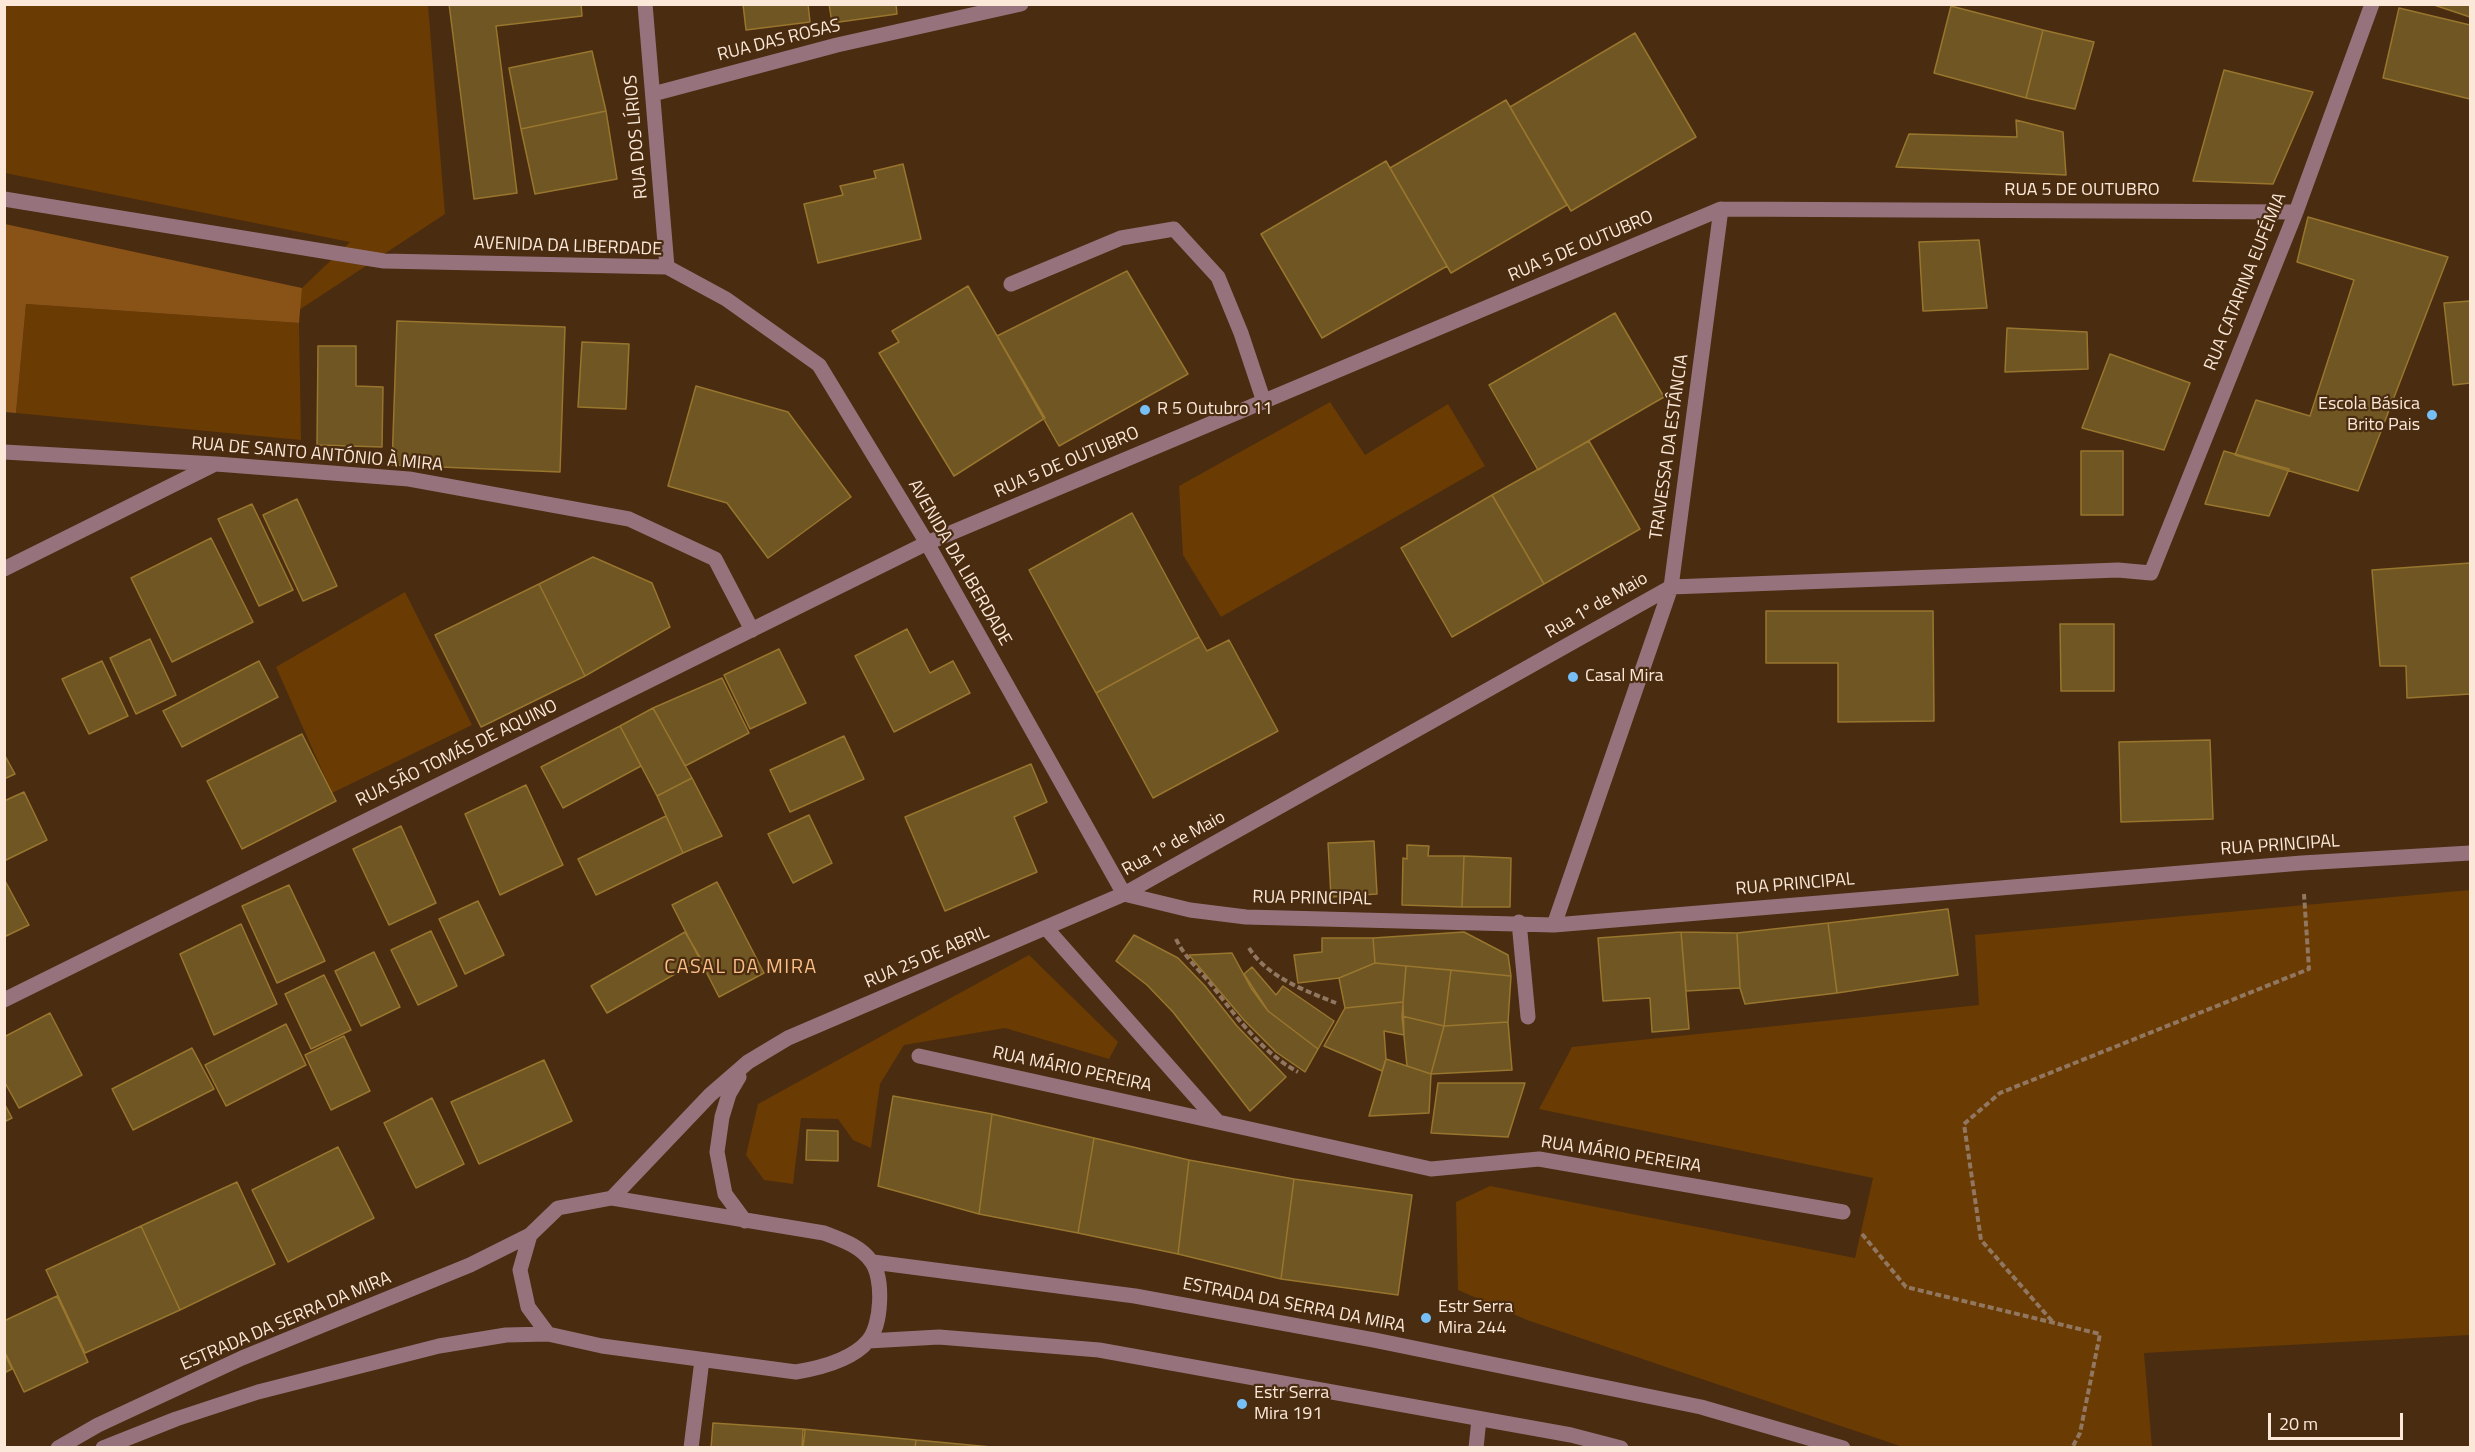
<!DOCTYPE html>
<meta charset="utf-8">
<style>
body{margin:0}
#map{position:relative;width:2475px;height:1452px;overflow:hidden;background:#4a2c10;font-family:"Titillium Web",sans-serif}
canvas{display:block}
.frame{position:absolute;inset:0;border:6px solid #fbe8d8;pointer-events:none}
.scale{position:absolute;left:2268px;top:1413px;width:135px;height:27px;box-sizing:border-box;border:3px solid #fbe8d8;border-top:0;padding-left:8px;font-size:18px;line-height:21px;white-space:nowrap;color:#fbe8d8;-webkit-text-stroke:4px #4a2c10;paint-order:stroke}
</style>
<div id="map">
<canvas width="2475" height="1452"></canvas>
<div class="frame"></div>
<div class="scale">20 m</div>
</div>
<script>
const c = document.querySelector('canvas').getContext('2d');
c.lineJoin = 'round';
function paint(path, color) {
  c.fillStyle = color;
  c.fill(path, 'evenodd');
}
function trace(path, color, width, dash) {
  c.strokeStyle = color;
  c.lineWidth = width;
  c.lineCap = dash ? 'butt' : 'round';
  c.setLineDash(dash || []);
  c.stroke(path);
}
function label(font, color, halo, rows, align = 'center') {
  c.font = font + ' "Titillium Web",sans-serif';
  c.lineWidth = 4.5;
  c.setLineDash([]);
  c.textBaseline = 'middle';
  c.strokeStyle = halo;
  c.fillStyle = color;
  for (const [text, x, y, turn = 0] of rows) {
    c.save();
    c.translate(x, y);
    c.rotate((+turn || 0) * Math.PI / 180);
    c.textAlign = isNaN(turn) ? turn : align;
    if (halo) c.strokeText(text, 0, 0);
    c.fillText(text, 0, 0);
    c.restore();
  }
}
paint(new Path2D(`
 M4 5H428L445 214 299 310 302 288 350 242 5 173Z
 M26 304 299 323 301 440 16 413Z
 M1330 402 1365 455 1448 404 1485 466 1221 617 1183 555 1179 486Z
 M405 592 472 725 332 793 276 667Z
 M2470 890V1335L2144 1353 2152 1447H1903L1527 1320 1458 1290 1456 1202 1490 1186 1855 1258 1873 1178 1539 1109 1572 1047 1979 1005 1975 935Z
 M1029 955 1118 1042 1109 1059 1005 1028 904 1045 880 1084 871 1148 853 1140 838 1119 801 1118 793 1184 764 1180 746 1155 758 1104Z`), '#6a3b03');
paint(new Path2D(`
 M5 224 302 288 299 323 26 304 16 413 5 412Z`), '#895216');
const building = new Path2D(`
 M449 4H581L582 16 496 26 517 193 474 199Z
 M743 4H808L810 22 746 30Z
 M829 4H896L897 14 832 23Z
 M2431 4H2470V17Z
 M1951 6 2043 30 2026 98 1934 73Z
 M2399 8 2470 25V99L2383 78Z
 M2043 30 2094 42 2075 109 2026 98Z
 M1635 33 1696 137 1571 211 1510 107Z
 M592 51 606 111 521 129 509 68Z
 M2224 70 2313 92 2273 184 2193 181Z
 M1506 100 1567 205 1451 273 1390 168Z
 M606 111 617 179 535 194 521 129Z
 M2016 120 2063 132 2066 175 1896 167 1909 134 2017 137Z
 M1386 161 1447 266 1322 338 1261 234Z
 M903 164 921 239 818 263 804 204 843 195 840 186 876 178 874 171Z
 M2308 217 2448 257 2358 491 2235 455 2256 400 2310 416 2354 280 2297 262Z
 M1979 240 1987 308 1923 311 1919 242Z
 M1127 271 1188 374 1059 446 997 336Z
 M968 286 1045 418 954 476 879 353 899 342 892 331Z
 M2470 301V383L2453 385 2444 303Z
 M1615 313 1664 397 1538 470 1489 385Z
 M397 321 565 327 560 472 392 465Z
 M2007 328 2087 332 2088 369 2005 372Z
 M582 342 629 344 626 409 578 407Z
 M318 346H356V386L383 387 382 447 317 445Z
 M2110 354 2190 383 2164 450 2082 428Z
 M696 386 788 412 851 497 768 558 727 503 668 486Z
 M1589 441 1640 529 1544 584 1492 495Z
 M2081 451H2123V515H2081Z
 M2224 451 2289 469 2269 516 2205 504Z
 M1492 495 1544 584 1452 637 1401 548Z
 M297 499 337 586 303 601 263 515Z
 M252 504 293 590 259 606 218 519Z
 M1132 513 1199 637 1096 693 1029 570Z
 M211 538 253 622 172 662 131 578Z
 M593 557 652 583 670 627 585 676 539 584Z
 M2470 563V694L2407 698 2406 666H2380L2372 570Z
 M539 584 585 676 481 727 435 635Z
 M1766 611H1933L1934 721 1838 722V663H1766Z
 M2060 624H2114V691H2061Z
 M907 629 930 673 953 661 970 693 894 732 855 656Z
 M1199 637 1207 651 1229 640 1278 731 1153 798 1096 693Z
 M150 639 176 695 136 714 110 658Z
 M779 649 806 703 750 729 724 675Z
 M102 661 128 716 89 734 62 679Z
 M259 661 278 697 182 747 163 711Z
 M722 678 749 733 685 766 653 708Z
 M653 708 692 778 657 796 620 726Z
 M620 726 641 766 563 808 541 767Z
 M302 734 336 801 242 849 207 781Z
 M844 736 864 779 790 812 770 770Z
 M2210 740 2213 819 2121 822 2119 742Z
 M4 754 15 774 4 779Z
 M1031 764 1047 802 1014 817 1037 872 945 911 905 817Z
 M692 778 722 836 683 853 657 796Z
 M526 785 563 865 500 895 465 814Z
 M24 792 47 840 4 861V801Z
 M809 815 832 863 793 883 768 834Z
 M666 816 683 853 596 895 578 859Z
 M401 826 436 903 389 925 353 849Z
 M1374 841 1377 894 1331 897 1328 843Z
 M1407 845 1429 846 1428 856H1464L1462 907 1402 905 1403 858 1407 859Z
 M1464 856 1511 858 1510 907H1462Z
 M4 879 29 925 4 937Z
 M717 882 764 973 719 997 672 905Z
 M289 885 325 961 277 983 242 906Z
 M478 901 504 955 465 974 439 919Z
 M1948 909 1958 975 1837 993 1828 923Z
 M1828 923 1837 993 1745 1004 1740 988 1737 933Z
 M241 924 277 1004 214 1035 180 954Z
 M431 931 457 986 418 1005 391 950Z
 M685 932 701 959 607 1013 591 986Z
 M1464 932 1508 955 1511 976 1375 963 1373 938Z
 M1681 932 1737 933 1740 988 1686 991Z
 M1681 932 1689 1029 1652 1032 1650 998 1603 1001 1598 938Z
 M1134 935 1178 958 1205 986 1237 1026 1286 1077 1250 1111 1173 1012 1147 985 1116 961Z
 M1322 938H1373L1375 963 1339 978 1298 983 1294 955 1322 952Z
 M374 952 400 1007 361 1026 335 971Z
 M1232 953 1251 988 1268 1011 1318 1049 1305 1072 1276 1052 1244 1020 1189 955Z
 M1375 963 1406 966 1403 1002 1345 1008 1339 978Z
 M1406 966 1451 970 1444 1026 1402 1016Z
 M1252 967 1276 995 1283 986 1334 1021 1318 1049 1268 1011 1244 974Z
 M1451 970 1511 976 1508 1022 1444 1026Z
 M324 975 351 1030 311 1049 285 994Z
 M1403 1002 1404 1035 1384 1031 1386 1059 1382 1071 1324 1046 1345 1008Z
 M50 1013 82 1075 19 1108 4 1081V1037Z
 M1402 1016 1444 1026 1431 1074 1407 1066Z
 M1508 1022 1512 1070 1431 1074 1444 1026Z
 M286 1024 306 1065 226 1106 205 1065Z
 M344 1036 370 1091 331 1110 305 1055Z
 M192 1048 214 1089 133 1130 112 1089Z
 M1386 1059 1431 1074 1429 1113 1369 1116Z
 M544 1060 572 1121 479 1164 451 1102Z
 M1438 1083H1525L1508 1137 1431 1133Z
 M893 1096 992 1114 979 1214 878 1186Z
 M432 1098 464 1164 416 1188 384 1123Z
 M4 1103 12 1118 4 1122Z
 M992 1114 1094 1138 1078 1233 979 1214Z
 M807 1130 838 1131V1161L806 1160Z
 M1094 1138 1189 1160 1178 1254 1078 1233Z
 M338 1147 374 1218 288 1262 252 1190Z
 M1189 1160 1294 1179 1281 1279 1178 1254Z
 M1294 1179 1412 1195 1398 1295 1281 1279Z
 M237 1182 275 1264 180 1310 141 1226Z
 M141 1226 180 1310 85 1353 46 1270Z
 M57 1296 88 1362 24 1392 4 1350V1321Z
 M4 1352 12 1369 4 1373Z
 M713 1423 803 1429 805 1431 803 1448H711Z
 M803 1429 916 1440 915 1448H802Z
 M916 1440 1002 1448H915Z`);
paint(building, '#6f5622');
trace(building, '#99762e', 1.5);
trace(new Path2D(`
 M1176 939C1184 956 1198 969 1210 983 1236 1016 1261 1052 1298 1072
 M1249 948C1267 977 1306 991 1336 1003
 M1862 1234 1906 1287 2100 1334 2080 1433 2072 1448
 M2052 1321 1981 1240 1964 1124 2000 1093 2309 969 2304 894`), '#917760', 4, [6, 3]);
trace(new Path2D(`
 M645 4 667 267
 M653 94 837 45 1021 4
 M4 199 384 261 667 267 726 299 819 365 927 543 1124 894
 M1011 284 1121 238 1174 229 1218 277 1241 333 1264 402
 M4 452 216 464 409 479 629 519 715 559 752 630
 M4 569 213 465
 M1124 894 1190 910 1246 917 1554 925 2302 863 2470 853
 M1519 922 1528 1017
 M1554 925 1671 587 1721 209
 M1046 928 1217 1121
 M4 1000 927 543 1721 209 2296 212
 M919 1056 1431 1169 1539 1159 1843 1212
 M739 1077 729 1094 722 1117 717 1152 725 1194 745 1221
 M612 1198 710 1095 748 1062 788 1038 1124 894 1671 587 2118 570 2151 573 2296 212 2372 4
 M530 1235 520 1270 528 1307 548 1334
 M873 1262 1135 1296 1374 1340 1701 1407 1843 1448
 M868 1341 939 1337 1099 1350 1571 1435 1621 1448
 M58 1448 98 1425 242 1358 470 1265 530 1235 558 1208 612 1198 824 1233C841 1240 859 1245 871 1261 884 1277 882 1325 868 1341 852 1360 820 1368 796 1372L602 1346 548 1334 506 1335 439 1346 258 1392 176 1419 103 1448
 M691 1448 702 1360
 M1476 1448 1479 1419`), '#96737c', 15);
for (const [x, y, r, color] of [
 [1145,410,6,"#76c0f7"],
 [2432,415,6,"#76c0f7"],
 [1573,677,6,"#76c0f7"],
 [1426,1318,6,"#76c0f7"],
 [1242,1404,6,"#76c0f7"]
]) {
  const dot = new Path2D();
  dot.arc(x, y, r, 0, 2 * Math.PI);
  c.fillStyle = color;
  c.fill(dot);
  trace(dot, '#4a2c10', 2);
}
label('18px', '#fbe8d8', '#4a2c10', [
 ["RUA DAS ROSAS",779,41,-14],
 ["RUA DOS LÍRIOS",637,137,-95],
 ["RUA 5 DE OUTUBRO",2082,191],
 ["AVENIDA DA LIBERDADE",568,247,2],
 ["RUA 5 DE OUTUBRO",1581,247,-23],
 ["RUA CATARINA EUFÉMIA",2246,282,-68],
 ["TRAVESSA DA ESTÂNCIA",1670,447,-82],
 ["RUA DE SANTO ANTÓNIO À MIRA",317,455,5],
 ["RUA 5 DE OUTUBRO",1067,463,-23],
 ["AVENIDA DA LIBERDADE",959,563,60],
 ["Rua 1º de Maio",1597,606,-30],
 ["RUA SÃO TOMÁS DE AQUINO",457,754,-26],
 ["Rua 1º de Maio",1174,844,-29],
 ["RUA PRINCIPAL",2280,846,-4],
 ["RUA PRINCIPAL",1795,885,-5],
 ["RUA PRINCIPAL",1312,899,1],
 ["RUA 25 DE ABRIL",927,958,-23],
 ["RUA MÁRIO PEREIRA",1072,1070,12],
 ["RUA MÁRIO PEREIRA",1621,1155,9],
 ["ESTRADA DA SERRA DA MIRA",1294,1306,11],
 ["ESTRADA DA SERRA DA MIRA",286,1322,-23]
]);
label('18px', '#fbe8d8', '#4a2c10', [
 ["Escola Básica",2420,405,"right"],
 ["Brito Pais",2420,426,"right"],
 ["R 5 Outubro 11",1157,410],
 ["Casal Mira",1585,677],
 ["Estr Serra",1438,1308],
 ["Mira 244",1438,1329],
 ["Estr Serra",1254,1394],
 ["Mira 191",1254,1415]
], 'left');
c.letterSpacing = '1.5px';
label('20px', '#fbbe88', '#4a2c10', [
 ["CASAL DA MIRA",741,968]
]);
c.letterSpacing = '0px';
</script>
